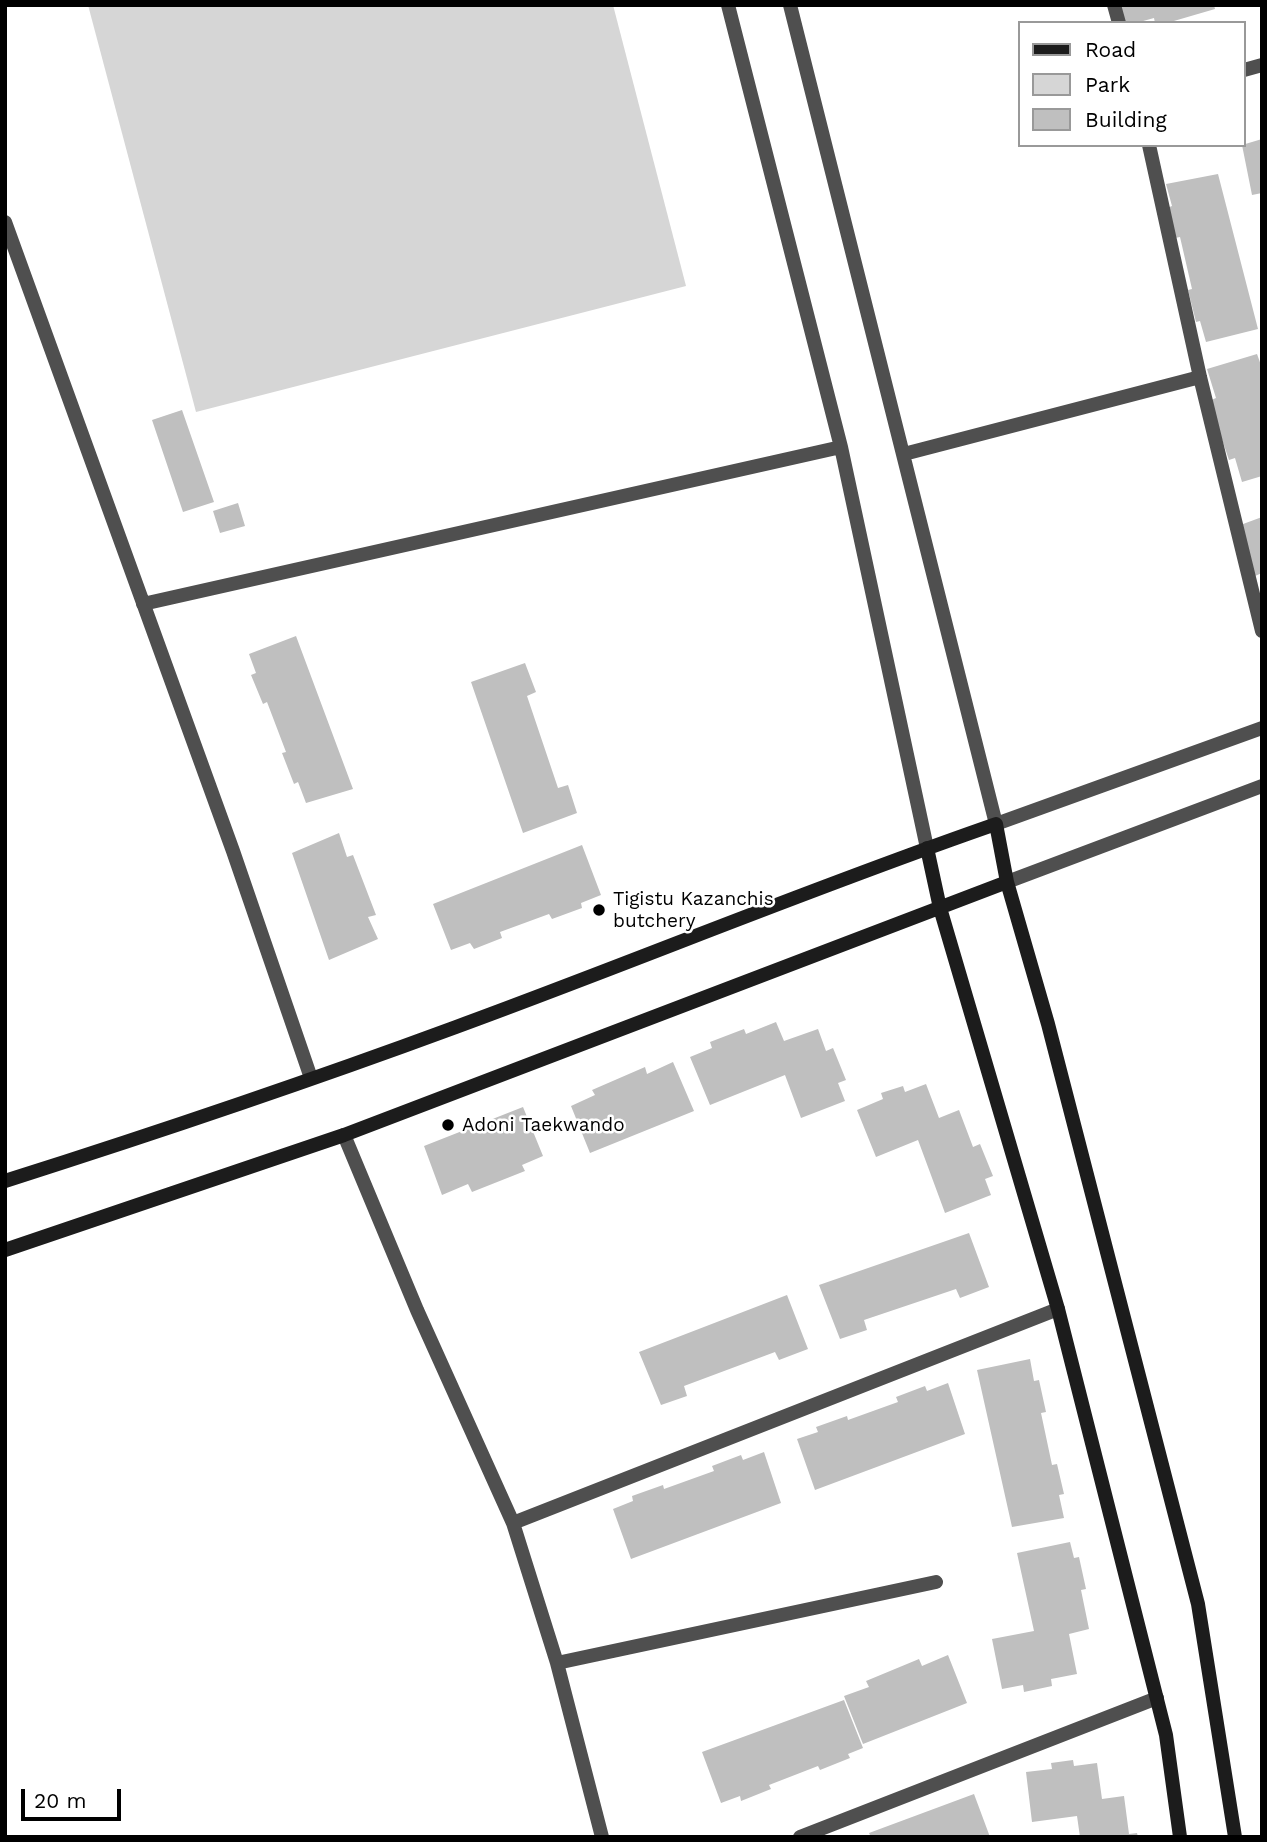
<!DOCTYPE html>
<style>
body{margin:0}
#map{position:relative;width:1267px;height:1842px;overflow:hidden;background:#fff;font-family:"Work Sans",sans-serif}
canvas{display:block}
.frame{position:absolute;inset:0;border:7px solid #000;pointer-events:none}
.legend{position:absolute;left:1018px;top:21px;width:228px;height:126px;box-sizing:border-box;background:#fff;border:2px solid #999;margin:0;padding:9px 12px;list-style:none;font-size:21px;color:#000}
.legend li{display:flex;align-items:center;gap:14px;height:35px}
.legend b{width:35px;border:2px solid #999}
.scale{position:absolute;left:21px;top:1789px;width:100px;height:32px;box-sizing:border-box;border:4px solid #000;border-top:0;padding-left:9px;font-size:21px;line-height:24px;white-space:nowrap;color:#000;-webkit-text-stroke:5px #fff;paint-order:stroke}
</style>
<div id="map">
<canvas width="1267" height="1842"></canvas>
<div class="frame"></div>
<ul class="legend">
<li><b style="height:9px;background:#1c1c1c"></b>Road</li>
<li><b style="height:19px;background:#d6d6d6"></b>Park</li>
<li><b style="height:19px;background:#bfbfbf"></b>Building</li>
</ul>
<div class="scale">20 m</div>
</div>
<script>
const c = document.querySelector('canvas').getContext('2d');
c.lineJoin = 'round';
function paint(path, color) {
  c.fillStyle = color;
  c.fill(path, 'evenodd');
}
function trace(path, color, width, dash) {
  c.strokeStyle = color;
  c.lineWidth = width;
  c.lineCap = dash ? 'butt' : 'round';
  c.setLineDash(dash || []);
  c.stroke(path);
}
function label(font, color, halo, rows, align = 'center') {
  c.font = font + ' "Work Sans",sans-serif';
  c.lineWidth = 5;
  c.setLineDash([]);
  c.textBaseline = 'middle';
  c.strokeStyle = halo;
  c.fillStyle = color;
  for (const [text, x, y, turn = 0] of rows) {
    c.save();
    c.translate(x, y);
    c.rotate((+turn || 0) * Math.PI / 180);
    c.textAlign = isNaN(turn) ? turn : align;
    if (halo) c.strokeText(text, 0, 0);
    c.fillText(text, 0, 0);
    c.restore();
  }
}
paint(new Path2D(`
 M88 5H613L686 286 196 412Z`), '#d6d6d6');
paint(new Path2D(`
 M1119 5H1214L1215 9 1167 23H1155L1154 18 1136 23H1123Z
 M1262 139V193L1252 195 1242 145Z
 M1218 174 1258 329 1206 342 1200 321 1196 322 1188 290 1192 289 1180 237 1175 238 1167 208 1172 206 1166 184Z
 M1257 354 1262 368V476L1242 482 1235 458 1229 460 1209 401 1216 398 1207 369Z
 M182 410 214 502 183 512 152 420Z
 M238 503 245 526 220 533 213 511Z
 M1262 517V573L1255 576 1235 527Z
 M296 636 353 789 306 803 298 782 294 784 282 753 286 752 267 702 263 704 251 675 256 673 249 654Z
 M525 663 536 692 527 696 558 788 568 785 577 813 523 833 471 682Z
 M339 833 347 857 353 855 376 915 368 917 378 939 329 960 292 853Z
 M582 845 601 895 581 903 582 908 552 919 549 914 500 932 502 938 474 949 470 943 451 950 433 904Z
 M776 1022 784 1041 818 1029 826 1051 833 1048 846 1080 838 1083 845 1101 801 1118 785 1075 710 1105 690 1057 712 1048 710 1042 744 1029 746 1034Z
 M673 1062 694 1111 590 1153 571 1106 595 1095 592 1090 645 1067 647 1074Z
 M926 1084 939 1118 959 1110 973 1147 980 1144 993 1176 985 1179 991 1195 945 1213 918 1140 876 1157 857 1110 883 1099 881 1093 903 1086 905 1092Z
 M523 1107 543 1156 522 1165 525 1171 472 1192 468 1184 442 1195 424 1146Z
 M969 1233 989 1287 960 1298 956 1289 864 1320 867 1330 840 1339 819 1285Z
 M787 1295 808 1349 779 1360 775 1352 684 1386 687 1396 661 1405 639 1352Z
 M1030 1359 1034 1381 1039 1380 1046 1412 1041 1413 1052 1465 1057 1464 1064 1494 1059 1495 1064 1518 1012 1527 977 1370Z
 M948 1383 965 1434 815 1490 797 1439 818 1432 816 1427 847 1416 848 1420 898 1402 896 1397 925 1386 927 1391Z
 M764 1452 781 1503 631 1559 613 1509 633 1501 632 1496 663 1485 664 1489 714 1471 712 1466 741 1455 743 1460Z
 M1070 1542 1074 1558 1079 1557 1086 1589 1081 1590 1089 1629 1069 1634 1077 1674 1051 1679 1052 1686 1024 1692 1023 1685 1002 1689 992 1639 1034 1631 1017 1553Z
 M948 1655 967 1703 863 1744 844 1696 869 1687 866 1681 919 1659 922 1666Z
 M844 1700 863 1748 848 1754 850 1758 820 1770 818 1766 769 1785 771 1789 741 1801 740 1796 721 1803 702 1752Z
 M1073 1760 1074 1766 1097 1763 1102 1799 1124 1796 1129 1834 1137 1833 1138 1837H1080L1077 1816 1032 1822 1026 1772 1052 1769 1051 1763Z
 M974 1794 990 1837H871L869 1833Z`), '#bfbfbf');
trace(new Path2D(`
 M728 5 841 447 927 848
 M790 5 996 824 1262 728
 M1114 5 1119 23
 M1244 70 1262 65
 M1149 145 1200 377 1262 631
 M5 222 233 851 311 1078
 M904 454 1200 377
 M143 604 841 447
 M1007 882 1262 786
 M344 1135 417 1310 513 1523 557 1663 602 1837
 M513 1523 1058 1309
 M557 1663 936 1582
 M800 1837 1157 1698`), '#4f4f4f', 14);
trace(new Path2D(`
 M927 848 940 908 1058 1309 1166 1735 1180 1837
 M5 1181C156 1133 307 1082 456 1027 636 961 814 887 996 824L1007 882 1048 1024 1198 1604 1235 1837
 M5 1250 344 1135 1007 882`), '#1c1c1c', 14);
for (const [x, y, r, color] of [
 [599,910,7,"#000"],
 [448,1125,7,"#000"]
]) {
  const dot = new Path2D();
  dot.arc(x, y, r, 0, 2 * Math.PI);
  c.fillStyle = color;
  c.fill(dot);
  trace(dot, '#fff', 2.5);
}
label('19px', '#000', '#fff', [
 ["Tigistu Kazanchis",613,899],
 ["butchery",613,921],
 ["Adoni Taekwando",462,1125]
], 'left');
</script>
